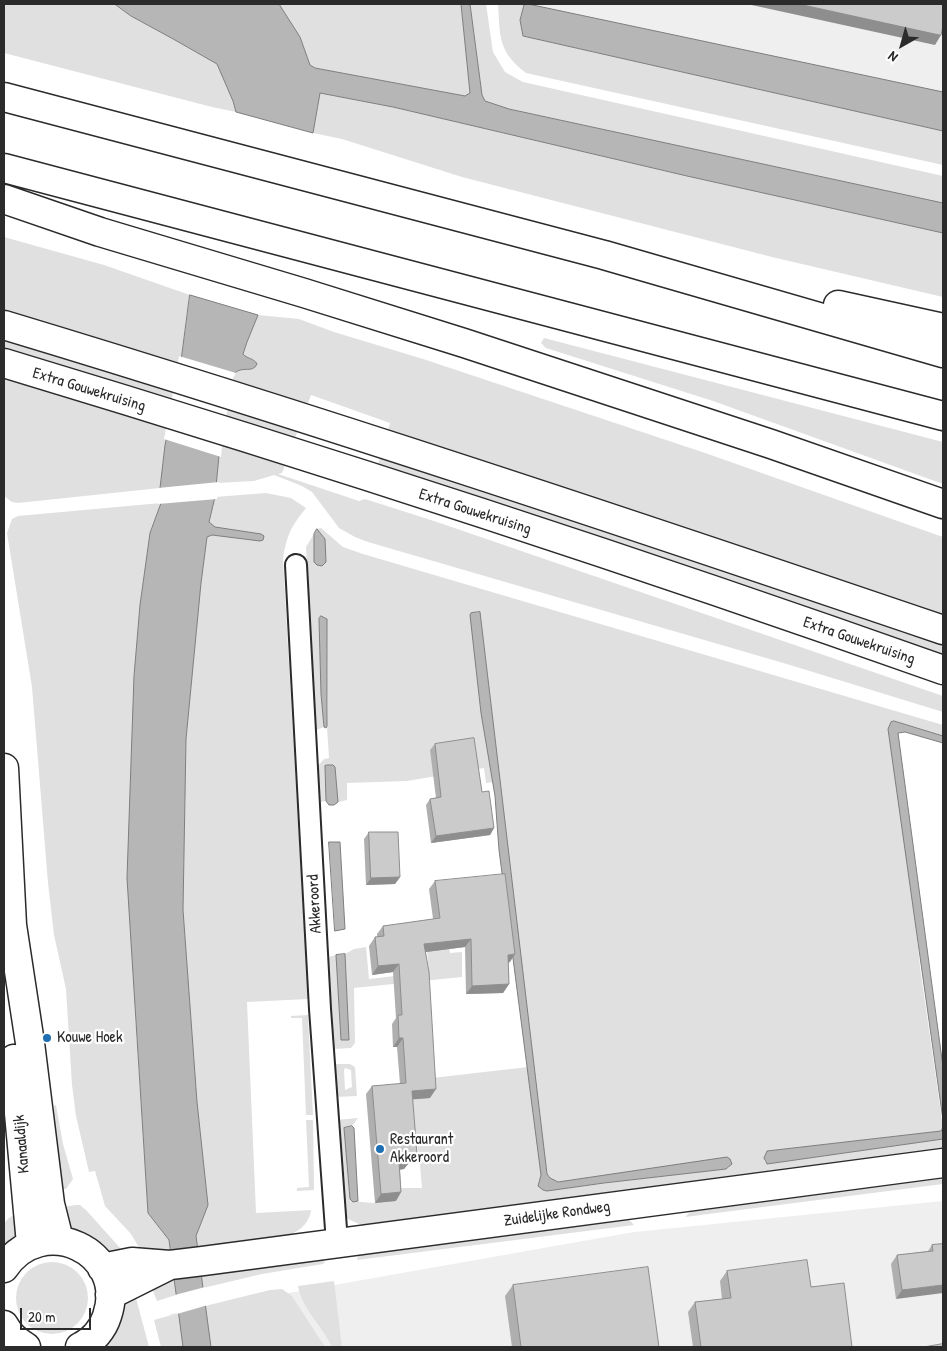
<!DOCTYPE html>
<style>
body{margin:0}
#map{position:relative;width:947px;height:1351px;overflow:hidden;background:#fff;font-family:"Patrick Hand",sans-serif}
canvas{display:block}
.frame{position:absolute;inset:0;border:5px solid #2b2b2b;pointer-events:none}
.north{position:absolute;left:877px;top:20px;width:50px;height:50px;-webkit-text-stroke:4px #fff;paint-order:stroke;rotate:218deg;font-size:14px;font-weight:700;line-height:20px;text-align:center;color:#2b2b2b}
.north::after{content:'';display:block;margin:auto;width:18px;height:22px;background:#2b2b2b;clip-path:polygon(50% 0,100% 100%,50% 72%,0 100%)}
.scale{position:absolute;left:20px;top:1308px;width:71px;height:22px;box-sizing:border-box;border:2px solid #2b2b2b;border-top:0;padding-left:6px;font-size:15px;line-height:18px;white-space:nowrap;color:#2b2b2b;-webkit-text-stroke:4px #fff;paint-order:stroke}
</style>
<div id="map">
<canvas width="947" height="1351"></canvas>
<div class="frame"></div>
<div class="north">N</div>
<div class="scale">20 m</div>
</div>
<script>
const c = document.querySelector('canvas').getContext('2d');
c.lineJoin = 'round';
function paint(path, color) {
  c.fillStyle = color;
  c.fill(path, 'evenodd');
}
function trace(path, color, width, dash) {
  c.strokeStyle = color;
  c.lineWidth = width;
  c.lineCap = dash ? 'butt' : 'round';
  c.setLineDash(dash || []);
  c.stroke(path);
}
function label(font, color, halo, rows, align = 'center') {
  c.font = font + ' "Patrick Hand",sans-serif';
  c.lineWidth = 4.5;
  c.setLineDash([]);
  c.textBaseline = 'middle';
  c.strokeStyle = halo;
  c.fillStyle = color;
  for (const [text, x, y, turn = 0] of rows) {
    c.save();
    c.translate(x, y);
    c.rotate((+turn || 0) * Math.PI / 180);
    c.textAlign = isNaN(turn) ? turn : align;
    if (halo) c.strokeText(text, 0, 0);
    c.fillText(text, 0, 0);
    c.restore();
  }
}
paint(new Path2D(`
 M509 4H943V94Z
 M943 1201V1347H175L170 1314 634 1232Z`), '#efefef');
paint(new Path2D(`
 M4 4H115L131 16 175 40 217 64 233 101 236 112 212 107 4 53Z
 M279 4H461L470 94 465 96 315 68 310 65 300 37Z
 M470 4H486L493 52 505 72 523 82 943 176V203L509 109 485 101 482 95Z
 M498 4H528L524 5 523 36 943 131V165L526 73C498 52 500 36 498 4Z
 M320 93 393 107 687 176 943 233V297L772 257 462 177 342 139 313 133Z
 M4 237 104 265 190 295 178 384 165 444 160 488 18 503 12 502 4 496Z
 M258 315 299 319 334 332 423 359 708 454 943 537V618L800 567 388 430 390 423 311 395 282 473 278 474 359 501 365 499 437 522 943 696V712L790 665 368 542 355 537 339 528 312 492 302 486 274 475 254 481 216 483 221 435 231 377C237 368 242 369 253 369L255 360 245 357 243 355 247 342Z
 M544 338 943 442V484L713 401 546 348 541 343Z
 M380 458C568 518 756 580 943 647V657L377 467Z
 M266 493 291 498 306 508C291 527 287 534 283 559L308 999 247 1002 256 1213 311 1210C309 1225 298 1232 285 1237L197 1248 196 1236 208 1205 197 1102 183 910 186 739 201 583 207 537 212 535 260 541 215 527 209 522 215 497Z
 M161 503 150 533 140 605 134 676 135 1012 148 1213 169 1240 170 1252 143 1254 131 1234 105 1206 95 1171 89 1172 76 1116 72 1085 66 989 54 935 48 883 32 687 7 533 12 519 18 516Z
 M321 528 343 547 363 554 943 725V736L895 721 920 967 943 1127 941 1131 767 1151 765 1155 764 1161 767 1164 943 1139V1152L369 1226 359 1224 348 1219 339 1208 336 1120 358 1118 352 1126 344 1128 351 1201 373 1203 397 1201V1188H422L419 1155 406 1081 528 1067 541 1175 538 1184 543 1190 547 1191 605 1183 726 1169 730 1167 556 1182 550 1178 547 1174 538 1101 480 612 471 613 481 713 493 782 486 783 484 768 407 781 347 783V800L338 802 335 767 333 765 325 766 326 801 320 802 318 766 324 759 329 758 327 727 328 706 327 619 319 617 321 694 324 727 316 730 306 547 314 534V562L317 565 322 566 325 539 317 529Z
 M446 925 450 953 462 952V977L354 988 355 1043 351 1048 333 1049 328 957 336 955 341 1040 349 1039 345 954 354 949 366 947 369 979 429 972 425 927Z
 M308 1015 313 1115H306L302 1018H291V1016Z
 M333 1064H350L355 1067 357 1096 335 1097ZM345 1068 351 1070 352 1087 345 1090 344 1070Z
 M56 1105 63 1144 73 1179 66 1189 55 1191 54 1106Z
 M306 1120H313L314 1190 297 1191V1188L309 1187Z
 M943 1175V1184L685 1217 694 1208Z
 M76 1205H80L86 1210 121 1249 123 1255 107 1254 72 1232 68 1227 58 1208Z
 M16 1215C19 1237 18 1238 4 1254V1223L10 1217Z
 M626 1216 634 1225 357 1260 358 1256 364 1252Z
 M321 1259 325 1262 323 1264 262 1274 203 1288 201 1275H205V1272Z
 M16 1298a36 36 0 1 1 72 0a36 36 0 1 1-72 0Z
 M174 1279 176 1295 157 1301 151 1286Z
 M334 1281 342 1347H332C323 1327 301 1307 298 1286Z
 M282 1289 292 1296 325 1347H211L205 1306 270 1290Z
 M135 1294 149 1347H95L119 1309Z
 M179 1313 183 1347H161L154 1320Z`), '#e0e0e0');
const water = new Path2D(`
 M115 4H279L300 37 310 65 315 68 465 96 470 93 461 4H470L482 95 485 101 509 109 943 203V233L687 176 393 107 320 93 313 133 236 112 233 101 217 64 175 40 131 16Z
 M528 4 943 92V131L523 36 520 20 524 5Z
 M190 295 258 315 247 342 243 354C247 359 254 358 257 364 252 375 241 363 231 377L221 435 215 497 209 522 215 527 261 534 264 536 263 540 260 541 212 535 207 537 201 583 186 739 183 910 197 1102 208 1205 196 1236 211 1347H183L169 1240 148 1213 127 878 134 676 140 605 150 533 161 503 160 488 165 445 178 384Z
 M317 529 325 539 326 562 322 566 317 565 314 562V534Z
 M480 612 547 1174 550 1178 558 1182 727 1157 730 1159 732 1164 726 1169 604 1183 547 1191 543 1190 538 1186 541 1175 499 850 495 796 481 713 470 615 471 613Z
 M321 616 327 619V726L326 728 324 727 321 694 319 619Z
 M894 721 943 736V743L905 732 898 733 943 1067V1120L888 729 891 722Z
 M327 765H333L335 767 338 802 334 805H329L326 801 325 766Z
 M329 842H340L345 929 335 931Z
 M345 954 349 1040H341L336 955Z
 M352 1126 354 1128 358 1201 353 1202 350 1199 344 1128Z
 M943 1127V1139L767 1164 764 1158 767 1151 941 1131Z`);
paint(water, '#b6b6b6');
trace(water, '#7e7e7e', 1);
paint(new Path2D(`
 M179 356 236 373 233 378 223 435 221 457 164 439 175 383Z
 M219 482 217 499 158 504V488Z
 M205 1287 208 1305 177 1314 175 1295Z`), '#fff');
const minor = new Path2D(`
 M296 565 320 1009 337 1243`);
const secondary = new Path2D(`
 M4 768 12 925 30 1043 50 1204 59 1240
 M14 1059 31 1244
 M4 1268C42 1211 129 1251 107 1316 103 1329 93 1341 80 1347
 M102 1268 132 1262 170 1265 203 1261 943 1163
 M110 1295 170 1265
 M4 1325C9 1335 16 1341 26 1347`);
const primary = new Path2D(`
 M4 325C319 420 631 524 943 630
 M4 363C319 458 633 560 943 670`);
const motorway = new Path2D(`
 M4 97 604 255 943 353
 M4 168 943 416
 M4 199 100 232 304 293 464 343 771 444 943 504
 M838 305 943 328`);
trace(minor, '#2b2b2b', 24);
trace(secondary, '#2b2b2b', 31);
trace(primary, '#2b2b2b', 31);
trace(motorway, '#2b2b2b', 31);
trace(minor, '#fff', 20);
trace(secondary, '#fff', 28);
trace(primary, '#fff', 28);
trace(motorway, '#fff', 28);
paint(new Path2D(`
 M435 744 482 792 494 828 490 835 431 843 426 805 430 799 436 798 430 750Z
 M369 832 400 877 395 884 366 885 364 839Z
 M435 881 510 962 508 963 509 984 503 993 466 994 465 947 426 952 430 1098 412 1099 417 1153 404 1169 400 1170 401 1192 396 1201 375 1203 366 1094 372 1086 400 1084 397 1047H393L392 1024 396 1018 393 972 372 975 369 946 375 937H377V934L383 926 433 919 429 889Z
 M943 1244 896 1299 891 1264 897 1255 928 1251 932 1245Z
 M727 1271 811 1287 852 1347H693L688 1312 695 1302 722 1299 720 1281Z
 M513 1285 659 1347H512L505 1296Z`), '#afafaf');
paint(new Path2D(`
 M747 4H799L941 35 935 45Z
 M494 828 490 835 431 843 436 836Z
 M400 877 395 884 366 885 371 878Z
 M471 939 465 947 418 953 424 944Z
 M515 954 510 962 502 963 508 955Z
 M399 964 393 972 372 975 378 966Z
 M509 984 503 993 466 994 472 986Z
 M399 1038H403L397 1047H393Z
 M436 1089 430 1098 406 1100 412 1091Z
 M417 1153 404 1169 393 1170 399 1162Z
 M401 1192 396 1201 375 1203 381 1194Z
 M943 1285V1293L896 1299 902 1290Z`), '#8e8e8e');
const building = new Path2D(`
 M799 4H943V26L941 35Z
 M474 738 482 792 489 791 494 828 436 836 430 799 441 797 435 744Z
 M369 832H398L400 877 371 878Z
 M505 874 515 954 508 955 509 984 472 986 471 939 424 944 429 972 436 1089 412 1091 417 1153 410 1161 399 1162 401 1192 381 1194 372 1086 406 1083 403 1038H399L398 1015H402L399 964 378 966 375 937 384 936 383 926 440 918 435 881Z
 M943 1244V1285L902 1290 897 1255 933 1251 932 1245Z
 M807 1260 811 1287 844 1283 852 1347H701L695 1302 731 1298 727 1271Z
 M648 1267 659 1347H521L513 1285Z
 M943 1344V1347H924Z`);
paint(building, '#cbcbcb');
trace(building, '#8e8e8e', 1);
for (const [x, y, r, color] of [
 [47,1038,5,"#1f6fb2"],
 [380,1149,5,"#1f6fb2"]
]) {
  const dot = new Path2D();
  dot.arc(x, y, r, 0, 2 * Math.PI);
  c.fillStyle = color;
  c.fill(dot);
  trace(dot, '#fff', 2);
}
label('16px', '#2b2b2b', '#fff', [
 ["Extra Gouwekruising",89,390,17],
 ["Extra Gouwekruising",475,512,18],
 ["Extra Gouwekruising",859,641,19],
 ["Akkeroord",315,904,-93],
 ["Kanaaldijk",22,1144,-95],
 ["Zuidelijke Rondweg",557,1214,-8]
]);
label('16px', '#2b2b2b', '#fff', [
 ["Kouwe Hoek",57,1038],
 ["Restaurant",390,1140],
 ["Akkeroord",390,1158]
], 'left');
</script>
